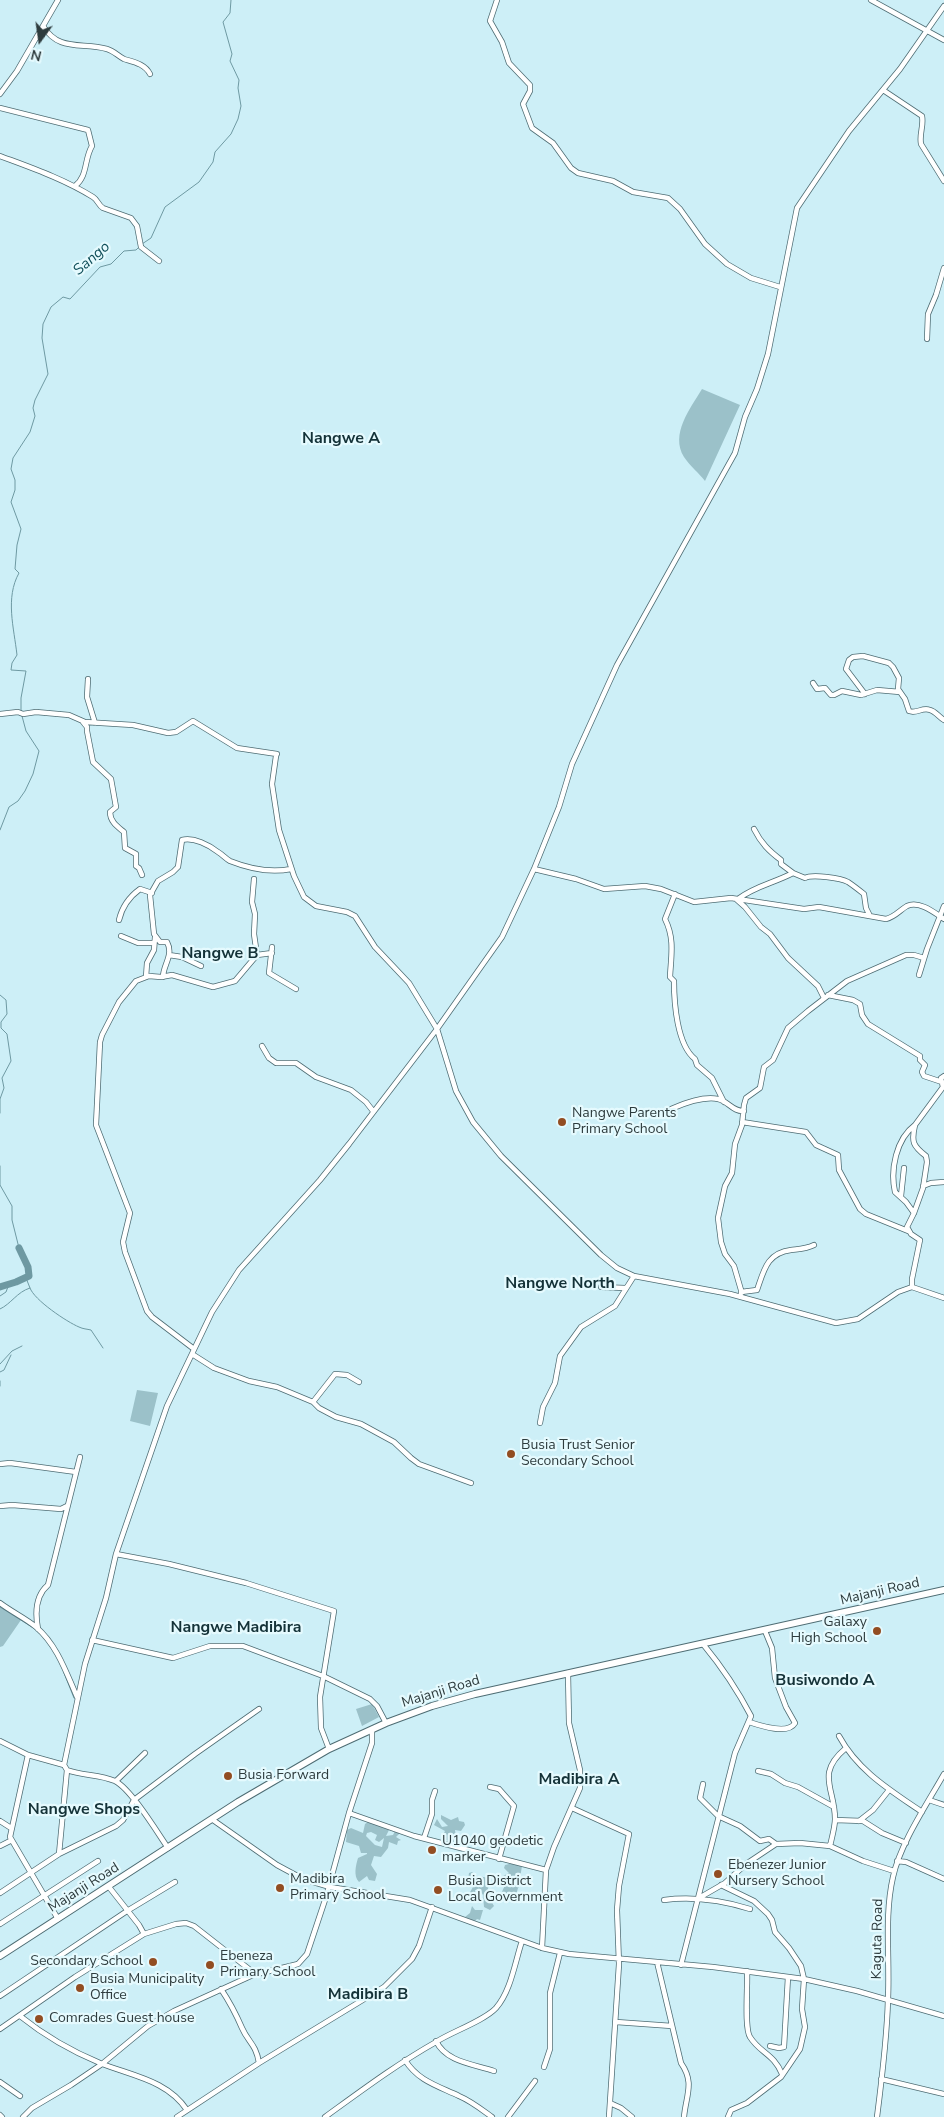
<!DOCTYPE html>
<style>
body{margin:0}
#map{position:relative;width:944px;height:2117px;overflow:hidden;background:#cdeff7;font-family:"Nunito Sans",sans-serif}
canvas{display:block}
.north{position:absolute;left:15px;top:15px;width:50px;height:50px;-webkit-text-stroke:4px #e5fafe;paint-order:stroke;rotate:194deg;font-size:14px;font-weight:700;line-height:20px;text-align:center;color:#2e3c3e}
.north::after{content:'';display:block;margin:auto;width:18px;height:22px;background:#2e3c3e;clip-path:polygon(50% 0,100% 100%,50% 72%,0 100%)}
</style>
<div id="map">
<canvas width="944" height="2117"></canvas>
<div class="north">N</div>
</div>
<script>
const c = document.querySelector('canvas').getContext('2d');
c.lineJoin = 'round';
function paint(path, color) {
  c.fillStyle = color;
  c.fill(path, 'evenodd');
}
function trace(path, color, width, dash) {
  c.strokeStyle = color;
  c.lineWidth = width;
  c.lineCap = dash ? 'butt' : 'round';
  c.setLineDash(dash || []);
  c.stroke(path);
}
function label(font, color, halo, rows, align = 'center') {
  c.font = font + ' "Nunito Sans",sans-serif';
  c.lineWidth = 4.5;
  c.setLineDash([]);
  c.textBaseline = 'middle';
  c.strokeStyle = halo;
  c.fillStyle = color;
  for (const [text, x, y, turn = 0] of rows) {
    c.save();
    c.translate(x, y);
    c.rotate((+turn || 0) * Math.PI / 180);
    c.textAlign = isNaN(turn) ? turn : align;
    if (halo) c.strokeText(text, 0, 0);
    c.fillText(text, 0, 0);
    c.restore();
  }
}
paint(new Path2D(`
 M702 389 740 405 705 481C699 473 690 466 684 457 670 434 690 409 702 389Z
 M137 1390 158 1393 150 1426 130 1421Z
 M0 1607 21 1620 3 1646 0 1647Z
 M372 1704 379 1717 362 1726 356 1709Z
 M441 1815 451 1820 458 1817 459 1821 464 1822 465 1825 461 1831 455 1830 456 1837 454 1843 443 1839 442 1836 445 1831 434 1825 437 1819 442 1827 448 1826 441 1819Z
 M368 1822 390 1828 386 1836 393 1835 395 1831 400 1833 396 1837 401 1840 398 1841 397 1845 389 1842 388 1848 381 1857 374 1856 371 1865 377 1874 375 1881 369 1880 367 1876 359 1882C353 1876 356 1865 358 1858L367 1854V1853H361L359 1846 346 1842 347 1830 351 1828 363 1833 365 1824ZM371 1832 377 1835 375 1840 379 1842 384 1838 382 1847 375 1845 366 1836 367 1833Z
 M517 1862 522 1866 520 1878 524 1883 518 1888 516 1895 512 1897 508 1894 504 1899 501 1894 505 1885 501 1877 509 1873 504 1868 505 1865Z
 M472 1872 477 1876 490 1878 487 1894 494 1906 490 1910 484 1907 483 1895 480 1890H475L476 1900 468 1896 474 1885 468 1880 469 1873Z
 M472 1906 475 1910H483L480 1920 477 1919 475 1921 465 1917 470 1913Z`), '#9bc1c9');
trace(new Path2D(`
 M142 244 151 238 165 207 199 182 213 162 215 152 231 134 238 119 241 106 238 88 239 80 230 61 232 54 223 22 230 13 231 0
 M21 712V698L26 671 11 670 12 663 17 655C14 628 5 598 19 573L15 569 17 545 21 529 11 502 15 490V480L11 469 13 458 30 432 35 416 33 408 35 400 48 374 42 338 43 324 51 307 63 297 70 299 100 267 111 264 124 251 136 250 139 247
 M0 830 9 807 18 801 25 791 33 774 39 751 26 731 22 716
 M0 995 6 1000 7 1014 1 1022V1028L7 1034 11 1061 2 1078 4 1088 0 1099V1113
 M0 1166V1185L12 1206V1220L19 1248
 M30 1288C34 1300 67 1322 79 1327 83 1329 87 1329 91 1330L103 1348
 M0 1296 6 1292 9 1284
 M0 1309C11 1304 17 1292 30 1288L26 1278
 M0 1364 12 1351 22 1346
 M0 1372 4 1370 11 1355
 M0 1381V1386
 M0 1607 35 1629
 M64 1673 74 1698`), '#6e99a2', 1);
trace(new Path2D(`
 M0 1287 16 1282 29 1276 28 1267 19 1248`), '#6e99a2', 7);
const minor = new Path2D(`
 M497 0 490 21 502 42 509 63 530 85V91L523 104 532 128 553 143 571 168 578 173 613 181 633 192 668 198 680 209 705 244 727 264 751 278 780 287
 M871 0 944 40
 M43 26C59 52 81 42 107 49 114 51 118 56 124 59 134 62 145 64 150 74
 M883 90 922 116C924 126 919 134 921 144L944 181
 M0 94 17 71 58 0
 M0 108 88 130 92 146C84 159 88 176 75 186
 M0 156C32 168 64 179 93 197 98 200 98 205 103 208L131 218 137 226 141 247 159 261
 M927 339 928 314 936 295 944 268
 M88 679 87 697 95 723
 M813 683 817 689 825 688 831 695H834L842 691 861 695 877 690 900 692
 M865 694 846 669 849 660 853 657 863 656 889 663 893 667 899 678 898 689 905 699 909 711C917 714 922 707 930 710 935 711 939 717 944 720
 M0 714 18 712 23 714 36 712 69 715 85 722 133 725 168 733 176 732 193 721 237 748 277 754
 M83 722 87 727V731L93 762 111 779 116 807 110 812C110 822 118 827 124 832L125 848 136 854V866L139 868 142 875
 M276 756 272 784 279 830 294 876 304 897 316 906 347 912 355 916 375 947 409 983 437 1029 456 1091 473 1122 501 1156 601 1255 617 1268 634 1276 730 1294 836 1323 858 1319 898 1292 912 1287 944 1298
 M754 829C761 843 769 851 781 860V864L793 873 805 878C812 874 841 878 848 882 854 886 859 890 864 894L866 908 870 916
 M534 869 576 879 604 889 645 886 661 889 694 902 731 898 804 909 819 907 886 919C895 917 900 910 907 906 919 900 935 913 944 919
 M254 879 252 902 255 914 254 934 257 955
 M675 894 665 919C675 939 671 956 670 977L674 981C674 1003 677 1045 695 1059L697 1065 712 1078 724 1102
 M736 899 745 907 761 927 770 934 788 958 818 986 824 998
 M738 899C755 886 774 883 793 873
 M119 920C122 907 129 897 140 889L152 893
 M121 936 138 943H154
 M272 947 269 973 296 989
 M169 955 182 957 201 966
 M919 975 927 949 944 906
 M146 977 147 963 154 950 155 937
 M163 977C163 965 174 955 167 942H160L154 934 150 895 158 881 173 872 178 867 182 840C194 837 209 845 218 852 223 855 226 859 230 861 250 869 271 873 291 869
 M828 995 853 1000 860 1004 862 1015 868 1024 920 1056V1060L925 1065 922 1072 924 1076 942 1082
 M262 1046 269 1058 276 1063H296L316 1077 351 1090 366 1102 373 1111
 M671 1109C685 1103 703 1096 718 1099 728 1101 733 1112 744 1111
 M742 1122 806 1132 816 1145 838 1155 839 1170 860 1209 866 1214 908 1231
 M923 1186 931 1183 944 1182
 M901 1196 904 1168
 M914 1213 906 1202 895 1192C890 1170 896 1139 915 1125
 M601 1287 625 1288
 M912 1287V1279L920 1240 911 1234 907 1227 914 1213 923 1188 927 1162 926 1156C913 1146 911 1142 915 1125L943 1087 941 1078 944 1076
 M741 1292 757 1290C764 1270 767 1253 791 1250 799 1249 806 1249 814 1245
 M741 1297V1290L734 1266 725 1254 721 1242 718 1218 725 1186 732 1173 735 1144 742 1125 744 1105 746 1098 760 1088 764 1067 773 1060 788 1028 808 1011 847 981 906 955H914L924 958
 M194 1349 152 1317 147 1311 125 1252 123 1242 130 1213 96 1125 100 1042 102 1035 119 1002 136 981 149 976 161 977 172 975 213 987 235 981 257 955 272 953
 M192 1354 214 1368 249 1381 277 1387 313 1402 319 1408 336 1417 361 1424 394 1442 411 1458 419 1464 471 1483
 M313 1402 335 1374 347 1375 359 1382
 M540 1423 543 1407 555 1383 560 1356 581 1327 615 1306 634 1276
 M0 1464 10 1463 76 1472
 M0 1506 12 1505 61 1509 67 1506
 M116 1554 169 1564 246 1583 334 1611 320 1697 321 1728 329 1749
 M0 1603C12 1612 25 1618 36 1627 57 1645 66 1672 77 1697
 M38 1629C35 1613 35 1596 48 1585L80 1457
 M92 1640 173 1658 210 1646H243L323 1676 370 1699 377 1706 386 1723
 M749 1722C761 1726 788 1735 795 1723L786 1707 775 1678 772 1648 765 1631
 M839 1736C858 1771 890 1790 922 1812
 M0 1741 28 1755 64 1765
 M28 1755 10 1837 58 1919
 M67 1770C83 1776 99 1774 115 1781 131 1789 157 1832 168 1848
 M758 1771 771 1774 785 1783 798 1787 834 1807
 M116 1781 145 1753
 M703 1784 700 1798 718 1816 740 1826 760 1841 769 1839 776 1844
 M490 1787 499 1789 514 1806 499 1859
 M929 1800 944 1805
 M572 1808 629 1834 619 1886 617 1910 619 1964 609 2117
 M349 1813 414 1836 546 1870
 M213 1820 277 1865 303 1879 330 1887 410 1900 542 1948 569 1954 713 1967 804 1979 857 1991 944 2016
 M835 1820 863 1821 882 1833 906 1843
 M0 1821 11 1828
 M859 1821 873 1810 889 1790
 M424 1838 432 1814V1800L435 1791
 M0 1846 10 1841
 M830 1846C832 1837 835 1827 835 1819 835 1788 815 1774 846 1748
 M59 1854 67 1770 64 1765 85 1664 106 1598 116 1554 167 1406 212 1312 239 1270 320 1180 349 1144 437 1029 502 937 534 869 559 807 572 764 617 665 735 453 745 417 757 389 768 354 797 208 849 131 900 69 944 6
 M897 1861 906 1862 944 1879
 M721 1885 754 1901 768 1914 772 1920 775 1932 789 1948 801 1966 804 1979 802 2009 805 2027 800 2049 781 2077 747 2103 731 2110 728 2117
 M109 1887 139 1925 144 1934
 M0 1893 59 1854 116 1826 123 1820 134 1800 195 1754 259 1709
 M699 1898 725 1883 746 1864 776 1844 800 1843 830 1846 863 1861 894 1871
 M664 1900C694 1896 721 1900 750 1909
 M0 1924 98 1861
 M542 1948 546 1870 554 1847 580 1788V1770L569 1723 568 1673
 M657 1962 681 2063C695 2083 686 2095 684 2117
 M681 1965 735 1753 751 1716C738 1691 722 1667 703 1644
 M747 1971C748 1985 744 2028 750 2037 760 2053 774 2054 782 2074
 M221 1989C229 2001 236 2014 242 2028 248 2042 256 2044 259 2063
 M0 1996 127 1911 175 1882
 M20 2016C45 2036 71 2051 100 2063 132 2076 167 2080 187 2110
 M616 2022 672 2026
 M0 2029 75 1977 144 1934 176 1924 186 1923 194 1926 249 1969 253 1975
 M436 2041C446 2062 473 2064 494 2071
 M770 2046 779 2048 784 2047 788 1977
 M405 2060C418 2081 438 2086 459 2096 471 2101 481 2109 492 2117
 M544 2067 550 2049V1993L560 1953
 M881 2079 944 2094
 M0 2082 20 2096
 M610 2103 621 2108 632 2117
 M0 2115 2 2117
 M23 2117 32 2108 71 2085 102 2064 148 2026 174 2011 253 1975 298 1964 307 1954 326 1897 349 1813 372 1743V1729
 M177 2117 259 2063 384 1987 412 1959 419 1946 432 1907
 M325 2117C361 2091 397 2064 436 2042 451 2032 484 2021 496 2008 511 1991 515 1962 522 1941
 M508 2117 535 2081
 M877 2117C882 2078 887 2038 888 1999 890 1959 884 1916 893 1877 900 1844 927 1804 944 1774`);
const secondary = new Path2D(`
 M0 1956 238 1802 329 1749 386 1723 432 1706 475 1694 944 1590`);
trace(minor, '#4e6c73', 6);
trace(secondary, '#4e6c73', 8);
trace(minor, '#fff', 4.5);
trace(secondary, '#fff', 6);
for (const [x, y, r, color] of [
 [562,1122,5,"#924d22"],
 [511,1454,5,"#924d22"],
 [877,1631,5,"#924d22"],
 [228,1776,5,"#924d22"],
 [432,1850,5,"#924d22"],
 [718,1874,5,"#924d22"],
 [280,1888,5,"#924d22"],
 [438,1890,5,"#924d22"],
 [153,1962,5,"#924d22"],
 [210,1965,5,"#924d22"],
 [80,1988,5,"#924d22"],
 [39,2019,5,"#924d22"]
]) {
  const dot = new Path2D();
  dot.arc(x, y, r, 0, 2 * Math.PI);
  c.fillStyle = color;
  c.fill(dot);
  trace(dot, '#e5fafe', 2);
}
label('14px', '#2e3c3e', '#e5fafe', [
 ["Nangwe Parents",572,1114],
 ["Primary School",572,1130],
 ["Busia Trust Senior",521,1446],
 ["Secondary School",521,1462],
 ["Galaxy",867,1623,"right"],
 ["High School",867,1639,"right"],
 ["Busia Forward",238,1776],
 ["U1040 geodetic",442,1842],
 ["marker",442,1858],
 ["Ebenezer Junior",728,1866],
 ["Nursery School",728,1882],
 ["Madibira",290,1880],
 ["Primary School",290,1896],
 ["Busia District",448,1882],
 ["Local Government",448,1898],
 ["Ebeneza",220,1957],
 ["Primary School",220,1973],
 ["Secondary School",143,1962,"right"],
 ["Busia Municipality",90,1980],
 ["Office",90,1996],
 ["Comrades Guest house",49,2019]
], 'left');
label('14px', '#2e3c3e', '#e5fafe', [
 ["Majanji Road",880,1592,-13],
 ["Majanji Road",441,1692,-17],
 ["Majanji Road",84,1888,-32],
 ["Kaguta Road",878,1939,-89]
]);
label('italic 15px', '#104f5a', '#e5fafe', [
 ["Sango",92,259,-41]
]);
label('bold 16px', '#143238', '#e5fafe', [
 ["Nangwe A",341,439],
 ["Nangwe B",220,954],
 ["Nangwe North",560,1284],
 ["Nangwe Madibira",236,1628],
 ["Busiwondo A",825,1681],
 ["Madibira A",579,1780],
 ["Nangwe Shops",84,1810],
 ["Madibira B",368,1995]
]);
</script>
